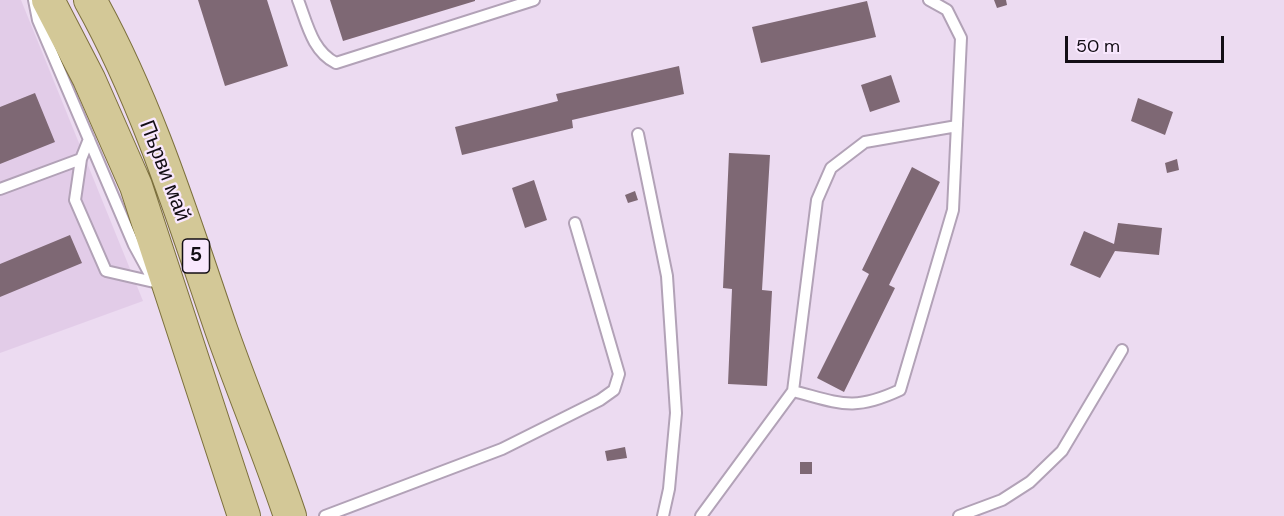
<!DOCTYPE html>
<meta charset="utf-8">
<style>
body{margin:0}
#map{position:relative;width:1284px;height:516px;overflow:hidden;background:#ecdbf1;font-family:"DM Sans",sans-serif}
canvas{display:block}
.scale{position:absolute;left:1065px;top:36px;width:159px;height:27px;box-sizing:border-box;border:3px solid #130e15;border-top:0;padding-left:8px;font-size:18px;line-height:21px;white-space:nowrap;color:#130e15;-webkit-text-stroke:4px #f9e8fe;paint-order:stroke}
</style>
<div id="map">
<canvas width="1284" height="516"></canvas>
<div class="scale">50 m</div>
</div>
<script>
const c = document.querySelector('canvas').getContext('2d');
c.lineJoin = 'round';
function paint(path, color) {
  c.fillStyle = color;
  c.fill(path, 'evenodd');
}
function trace(path, color, width, dash) {
  c.strokeStyle = color;
  c.lineWidth = width;
  c.lineCap = dash ? 'butt' : 'round';
  c.setLineDash(dash || []);
  c.stroke(path);
}
function label(font, color, halo, rows, align = 'center') {
  c.font = font + ' "DM Sans",sans-serif';
  c.lineWidth = 4.5;
  c.setLineDash([]);
  c.textBaseline = 'middle';
  c.strokeStyle = halo;
  c.fillStyle = color;
  for (const [text, x, y, turn = 0] of rows) {
    c.save();
    c.translate(x, y);
    c.rotate((+turn || 0) * Math.PI / 180);
    c.textAlign = isNaN(turn) ? turn : align;
    if (halo) c.strokeText(text, 0, 0);
    c.fillText(text, 0, 0);
    c.restore();
  }
}
paint(new Path2D(`
 M0 0H21L143 301 0 353Z`), '#e2cce8');
paint(new Path2D(`
 M198 0H267L288 66 225 86Z
 M330 0H475V1L343 41Z
 M994 0H1006L1007 5 997 8Z
 M867 1 876 37 761 63 752 27Z
 M679 66 684 94 572 120 573 128 462 155 455 127 558 101 556 94Z
 M891 75 900 102 870 112 861 85Z
 M35 93 55 142 0 164V107Z
 M1138 98 1173 112 1165 135 1131 121Z
 M729 153 770 155 762 290 772 291 767 386 728 384 732 289 723 288Z
 M1177 159 1179 170 1167 173 1165 163Z
 M912 167 940 182 889 285 895 288 844 392 817 378 869 274 862 270Z
 M534 180 547 220 525 228 512 188Z
 M635 191 638 200 628 203 625 195Z
 M1118 223 1162 228 1159 255 1115 251 1100 278 1070 265 1084 231 1114 244Z
 M70 235 82 263 0 297V264Z
 M625 447 627 458 607 461 605 451Z
 M800 462H812V474H800Z`), '#7e6874');
const service = new Path2D(`
 M34 0 38 20 134 245 152 278
 M298 0C307 23 312 51 336 63L534 0
 M638 134 667 276 676 413 669 489 663 516
 M89 139 81 159 75 200 106 271 154 282
 M0 189 81 159
 M793 391 817 200 831 168 865 142 957 126
 M325 516 502 449 600 400 614 390 619 374 575 223
 M701 516 793 391C840 403 853 412 900 390L953 210 961 38 947 10 929 0
 M959 516 1002 500 1030 482 1062 451 1122 350`);
const primary = new Path2D(`
 M48 0 89 79 136 186 244 516
 M90 0C147 102 183 218 221 329 243 392 269 453 290 516`);
trace(service, '#b2a2b7', 14);
trace(primary, '#7c703d', 34);
trace(service, '#fff', 10);
trace(primary, '#d3c897', 32);
for (const [x, y, w] of [
 [196,256,27]
]) {
  const box = new Path2D();
  box.roundRect(x - w / 2, y - 17, w, 34, 4.5);
  c.fillStyle = '#f9e8fe';
  c.fill(box);
  trace(box, '#130e15', 1.5);
}
label('bold 20px', '#130e15', null, [
 ["5",196,256]
]);
label('21px', '#130e15', '#f9e8fe', [
 ["Първи май",164,171,69]
]);
</script>
